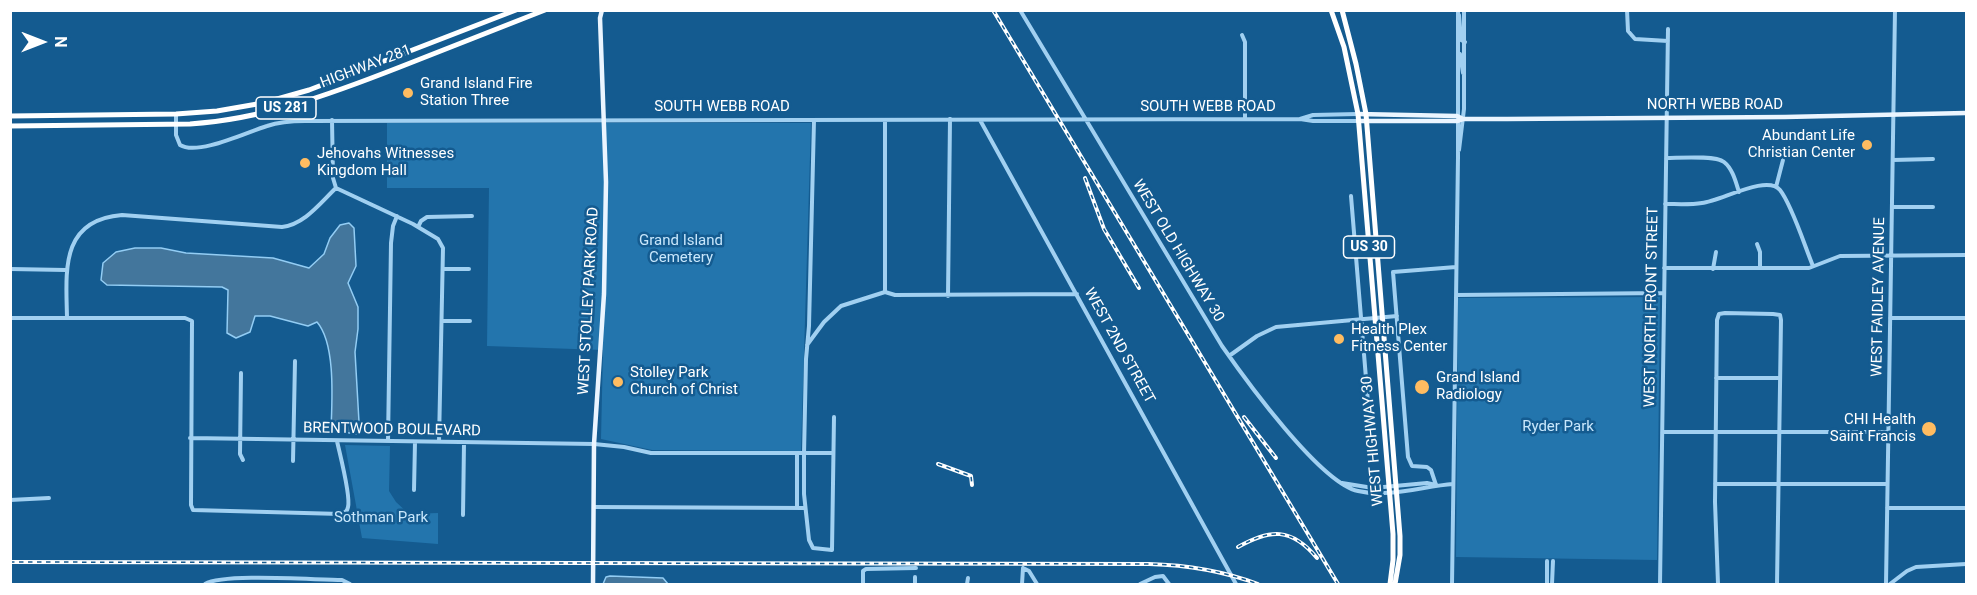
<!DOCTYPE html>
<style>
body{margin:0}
#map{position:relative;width:1977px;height:595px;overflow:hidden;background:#145b90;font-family:Roboto,sans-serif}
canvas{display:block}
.frame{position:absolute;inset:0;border:12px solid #fff;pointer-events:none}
.north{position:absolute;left:12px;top:12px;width:60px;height:60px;-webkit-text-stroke:4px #145b90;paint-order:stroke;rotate:90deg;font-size:16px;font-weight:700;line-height:24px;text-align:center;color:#fff}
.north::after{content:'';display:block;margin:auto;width:21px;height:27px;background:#fff;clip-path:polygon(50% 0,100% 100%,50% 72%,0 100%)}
</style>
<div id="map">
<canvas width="1977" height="595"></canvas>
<div class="frame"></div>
<div class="north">N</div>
</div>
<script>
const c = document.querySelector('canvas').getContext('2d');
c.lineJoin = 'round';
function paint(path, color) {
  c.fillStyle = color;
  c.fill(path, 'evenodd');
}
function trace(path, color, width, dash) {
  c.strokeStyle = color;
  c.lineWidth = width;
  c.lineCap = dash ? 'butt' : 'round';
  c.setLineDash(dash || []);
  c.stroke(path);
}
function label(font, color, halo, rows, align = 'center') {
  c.font = font + ' Roboto,sans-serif';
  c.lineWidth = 5;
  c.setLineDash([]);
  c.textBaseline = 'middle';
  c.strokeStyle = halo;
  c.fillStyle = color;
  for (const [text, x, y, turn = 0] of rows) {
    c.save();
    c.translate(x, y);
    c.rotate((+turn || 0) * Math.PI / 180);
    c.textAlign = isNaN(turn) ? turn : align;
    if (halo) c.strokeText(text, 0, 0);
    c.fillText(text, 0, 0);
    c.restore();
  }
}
paint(new Path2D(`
 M387 123H811L801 451 652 450 601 439 603 350 487 346 489 188H387Z
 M1660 297 1657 560 1456 557 1458 298Z
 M345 445 390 446 389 491 396 502 409 514 438 513V544L362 538Z`), '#2375ad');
const water = new Path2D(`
 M349 223 354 228 356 266 348 283 358 307V329L355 352 359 422 356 434 331 430C332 401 336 344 317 322L308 326 270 316H255L250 332 236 338 227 333 228 290 222 287 107 285 101 280 103 263 116 252 135 248H161L186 253 273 258 309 268 324 254 330 238 340 225Z
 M610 576 663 578 668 584H603L606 577Z`);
paint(water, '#43769c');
trace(water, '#93cdf4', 1.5);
trace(new Path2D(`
 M1020 10 1222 346C1245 379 1320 483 1358 491 1388 498 1424 486 1453 484
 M1627 10 1628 31 1635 39 1668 41
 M1459 15 1461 40 1465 42
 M1242 35 1245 42V119
 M1458 53 1460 54 1463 73
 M176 114V135L180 145C198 156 247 132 267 126 279 122 292 121 305 121L1300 119 1313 121H1358
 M1300 119 1313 115 1358 114
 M332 120 333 178 336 188 413 224 438 239 443 248 439 442
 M814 120 809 326 806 359 804 454V494L809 540 813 548 832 550 834 417
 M980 120 1236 584
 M1459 150 1464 109V10
 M1666 158C1679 158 1715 155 1724 162 1733 169 1736 183 1739 192
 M1893 160 1933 159
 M1776 187 1783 160
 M1351 196 1370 427
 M1665 204C1677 204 1690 205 1702 203 1721 201 1767 174 1780 190 1792 205 1805 247 1813 266
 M1893 207H1933
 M418 227 421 221 427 217 472 216
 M1757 244 1760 252V268
 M1664 268H1809L1840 256 1966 255
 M10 269 66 270
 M443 269H469
 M1713 269 1716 252
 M885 292V120
 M1456 295 1664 293
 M948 296 950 119
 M67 317C66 271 60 220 122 215L282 227C305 224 320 203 336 188
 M10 318H185L192 321 191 505 193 510 341 514C345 512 347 512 348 507 351 496 340 455 337 441
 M1890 318H1966
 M442 321H470
 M807 345 824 322 841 306 885 292 895 295 1077 294
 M1229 356 1257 336 1276 327 1397 316
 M241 373 240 454 243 460
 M1716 378H1780
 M1662 432H1887
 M190 438 594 444 624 447 651 453H833
 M388 441 391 243 393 226 397 216
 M293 461 295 361
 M1342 483 1373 488 1427 483 1436 485
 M1715 484H1887
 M1436 485 1431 470 1427 467 1412 466 1408 457 1393 272 1456 267
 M414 490 415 442
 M10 500 49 498
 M594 507 805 508
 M797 508V454
 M1887 508H1966
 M463 515 464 443
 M1023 568 1029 571 1037 584
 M205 584C224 573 315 580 342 580L350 584
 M863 584V571L866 569 916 568
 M915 584V577
 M967 584 968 578
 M1022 584 1023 568
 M1140 584 1155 577 1163 576 1169 584
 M1452 584 1458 157V10
 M1547 584V561
 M1552 584 1553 561
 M1660 584 1668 29
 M1718 584 1715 502 1717 320 1719 314 1725 313 1773 314 1780 315 1781 320 1777 584
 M1886 584 1895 10
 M1890 584 1907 571 1916 567 1966 564`), '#a1d0f1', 4);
trace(new Path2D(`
 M1358 114 1457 116 1463 119H1507L1785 117 1966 113
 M1358 121H1457L1463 119
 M593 584 594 444 604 294 606 182 600 18 602 10`), '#ebf5ff', 4.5);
trace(new Path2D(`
 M1331 10 1344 47 1358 114 1393 534V560L1390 584
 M1342 10 1356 64 1366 114 1400 536V555L1395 584
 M10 116 176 114 217 111 263 103 309 90 516 10
 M10 126 190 124C264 119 331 94 400 67 448 48 497 29 545 10`), '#fff', 5);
const rail = new Path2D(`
 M993 10 1338 584
 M1085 178 1104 229 1139 288
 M1244 417 1276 458
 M938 464 971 476 972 485
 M1238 547C1270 529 1291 527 1317 558
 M10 562 1149 564C1187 565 1223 571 1258 584`);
trace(rail, '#fff', 4);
trace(rail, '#145b90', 1.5, [4.5]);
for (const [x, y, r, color] of [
 [408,93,6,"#ffbc61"],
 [1867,145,6,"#ffbc61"],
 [305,163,6,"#ffbc61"],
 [1339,339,6,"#ffbc61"],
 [618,382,6,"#ffbc61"],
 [1422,387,8,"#ffbc61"],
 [1929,429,8,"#ffbc61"]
]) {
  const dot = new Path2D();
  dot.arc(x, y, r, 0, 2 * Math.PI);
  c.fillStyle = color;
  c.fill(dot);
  trace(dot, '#145b90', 2);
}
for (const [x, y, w] of [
 [286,108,60],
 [1369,247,51]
]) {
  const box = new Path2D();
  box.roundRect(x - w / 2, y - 11, w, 22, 4.5);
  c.fillStyle = '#145b90';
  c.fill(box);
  trace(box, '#fff', 1.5);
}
label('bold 14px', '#fff', null, [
 ["US 281",286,108],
 ["US 30",1369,247]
]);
label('15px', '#fff', '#145b90', [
 ["HIGHWAY 281",366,67,-21],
 ["NORTH WEBB ROAD",1715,105],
 ["SOUTH WEBB ROAD",722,107],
 ["SOUTH WEBB ROAD",1208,107],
 ["WEST OLD HIGHWAY 30",1178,251,59],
 ["WEST FAIDLEY AVENUE",1879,297,-89],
 ["WEST STOLLEY PARK ROAD",589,301,-87],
 ["WEST NORTH FRONT STREET",1652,307,-89],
 ["WEST 2ND STREET",1119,346,61],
 ["BRENTWOOD BOULEVARD",392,430,1],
 ["WEST HIGHWAY 30",1373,441,-95]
]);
label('15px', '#fff', '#145b90', [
 ["Grand Island Fire",420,84],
 ["Station Three",420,101],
 ["Abundant Life",1855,136,"right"],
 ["Christian Center",1855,153,"right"],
 ["Jehovahs Witnesses",317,154],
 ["Kingdom Hall",317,171],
 ["Health Plex",1351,330],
 ["Fitness Center",1351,347],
 ["Stolley Park",630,373],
 ["Church of Christ",630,390],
 ["Grand Island",1436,378],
 ["Radiology",1436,395],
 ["CHI Health",1916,420,"right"],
 ["Saint Francis",1916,437,"right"]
], 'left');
label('15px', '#c8e7fc', '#145b90', [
 ["Grand Island",681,241],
 ["Cemetery",681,258],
 ["Ryder Park",1558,427],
 ["Sothman Park",381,518]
]);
</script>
